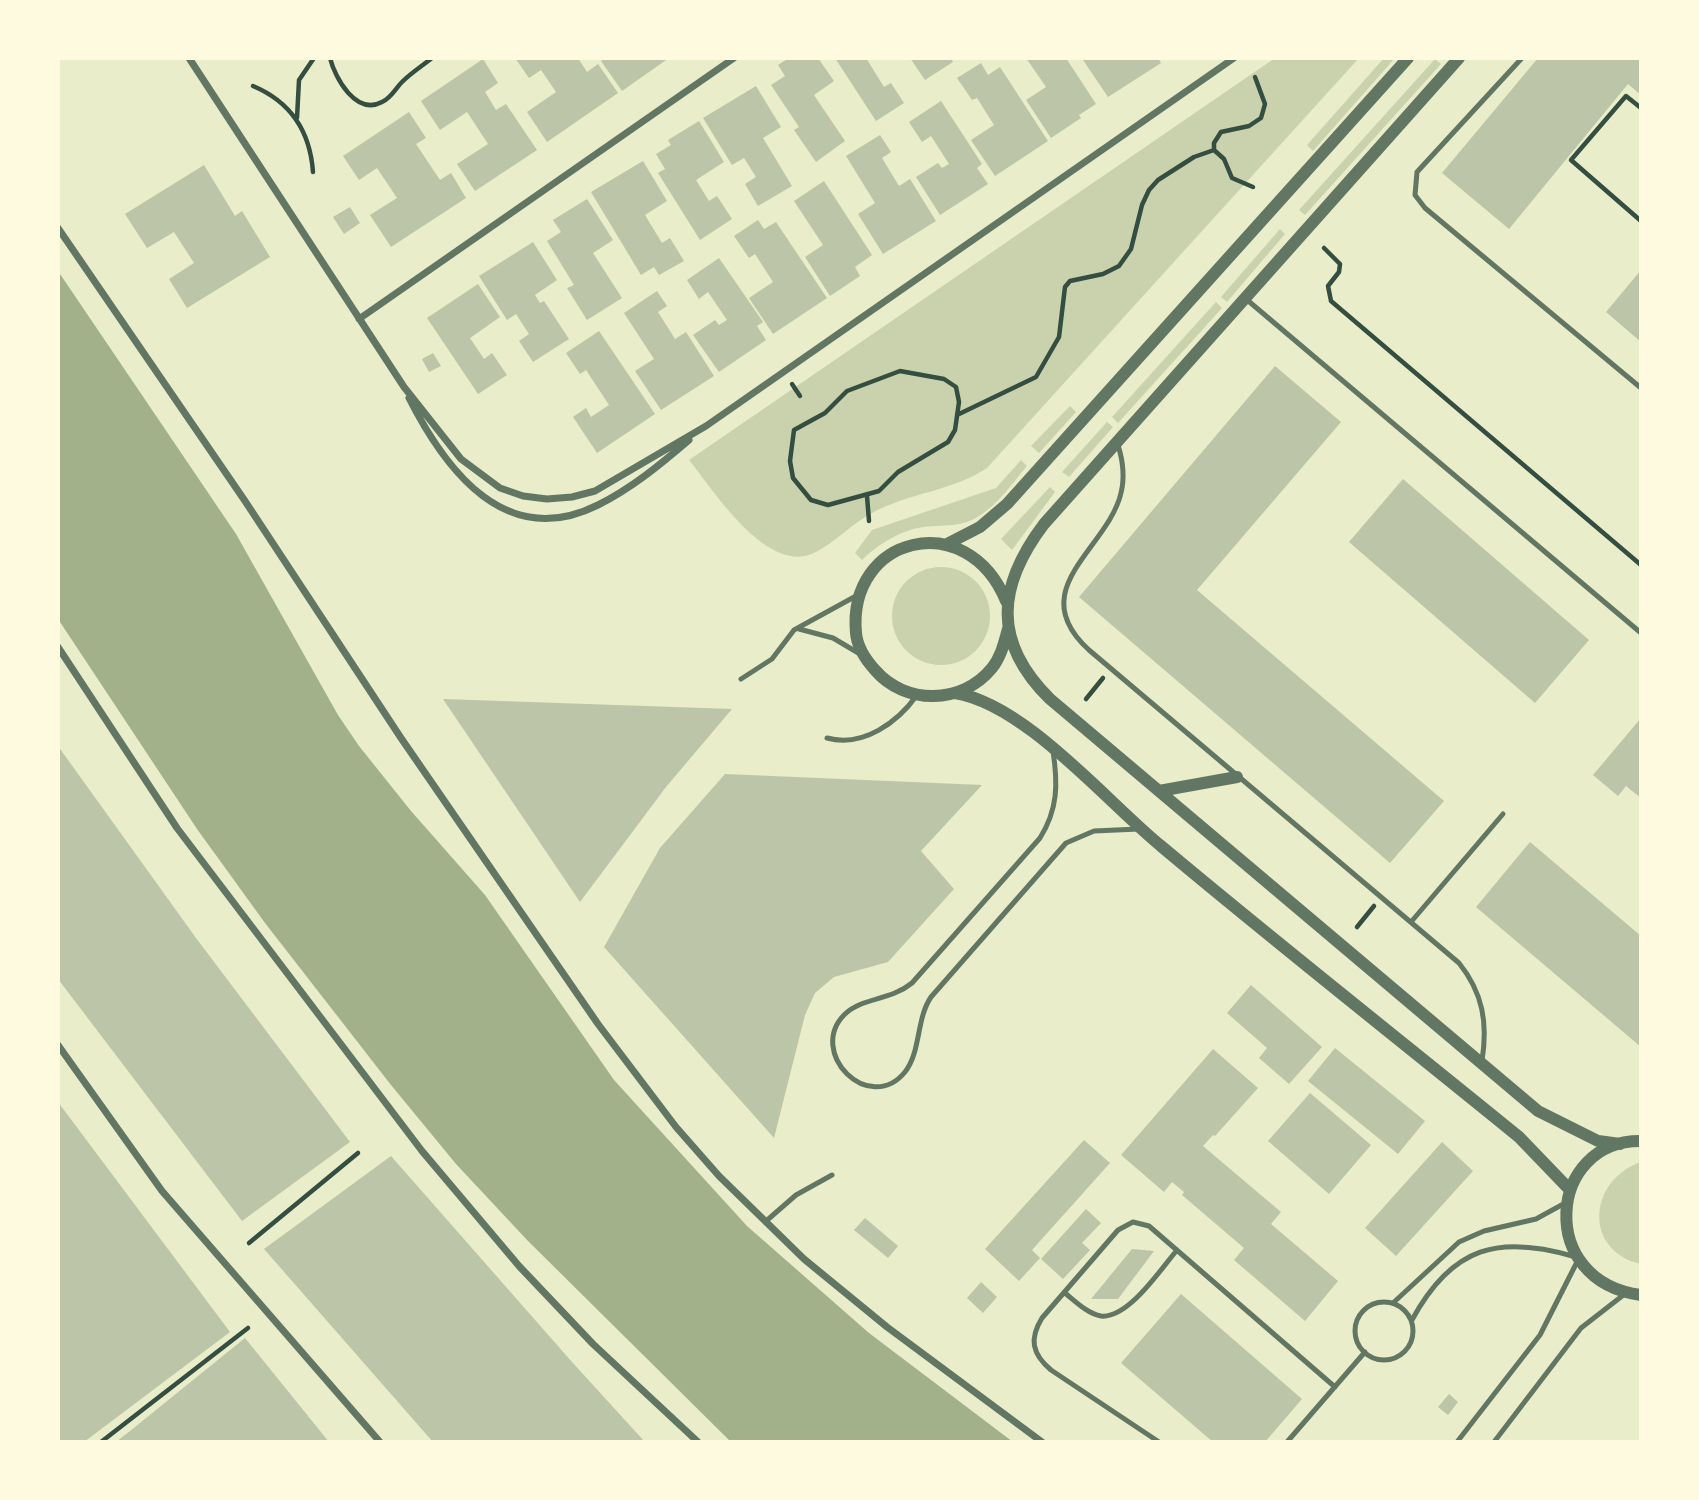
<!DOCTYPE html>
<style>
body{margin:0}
#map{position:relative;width:1699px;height:1500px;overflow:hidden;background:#e9edc9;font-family:"Roboto Serif",serif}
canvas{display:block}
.frame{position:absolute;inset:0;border:60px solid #fefae0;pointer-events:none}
</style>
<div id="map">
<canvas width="1699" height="1500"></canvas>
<div class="frame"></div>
</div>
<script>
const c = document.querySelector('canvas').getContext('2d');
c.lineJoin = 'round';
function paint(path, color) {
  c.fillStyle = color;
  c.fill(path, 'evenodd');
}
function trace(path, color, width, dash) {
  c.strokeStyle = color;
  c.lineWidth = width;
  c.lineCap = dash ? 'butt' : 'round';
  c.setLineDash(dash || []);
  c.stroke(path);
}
paint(new Path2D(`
 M1275 58H1359L987 468C953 491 908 493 872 513 851 524 835 543 814 553 767 575 714 491 689 460Z
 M1384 58H1395L1313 151 1307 145Z
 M1435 59 1441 64 1305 215 1299 210Z
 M1280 229 1285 234 1227 302 1221 297Z
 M1216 302 1222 308 1118 423 1112 417Z
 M1070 406 1076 412 1039 453 1031 446Z
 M1107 422 1113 427 1069 477 1062 472Z
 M1021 460 1027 466C1011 485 995 509 972 520 955 528 937 524 918 528 898 532 876 546 862 560L855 553 872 530 996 488Z
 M1050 487 1055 492 1012 550 1001 539Z
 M892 616a49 49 0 1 1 98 0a49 49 0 1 1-98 0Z
 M1641 1162V1264C1583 1251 1588 1180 1641 1162Z`), '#cad2ad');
paint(new Path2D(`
 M58 271 236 534 338 715 359 746 411 811 485 895 614 1080 747 1226 869 1333 1013 1442H731L528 1241 456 1164 391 1085 265 923 197 829 58 619Z`), '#a3b18a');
paint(new Path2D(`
 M515 58H578L587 72 598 64 618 93 547 142 527 112 556 92 541 70 529 78Z
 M606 58H669L622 91 601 61Z
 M789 58H818L834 81 814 95 845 141 816 162 794 130 799 127 771 85 785 76 778 65Z
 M835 58H866L884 87 891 83 904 103 876 121Z
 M910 58H951L953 62 925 80Z
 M1026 58H1066L1096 104 1079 115 1081 118 1051 138 1026 100 1046 87Z
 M1087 58H1158L1161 63 1108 97 1083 60Z
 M1538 58H1641V95L1628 84 1509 229 1442 173Z
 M483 59 498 83 485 92 496 110 506 104 537 150 475 191 457 164 488 144 467 112 440 130 421 101Z
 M981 63 988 75 1000 67 1048 141 995 176 971 140 994 125 977 98 972 100 957 78Z
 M756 86 781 127 763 138 792 186 758 206 745 184 756 177 744 158 732 165 703 118Z
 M941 101 982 164 977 168 988 184 940 215 916 177 938 163 942 168 949 164 931 136 922 142 909 122Z
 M409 112 426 138 416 144 440 180 451 173 466 198 391 247 370 215 397 198 377 168 359 180 343 156Z
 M699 121 724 162 696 180 709 201 717 196 732 219 700 240 658 173 665 169 656 154 671 145 668 140Z
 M880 135 891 152 882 158 899 186 910 179 936 221 883 254 858 214 875 203 846 156Z
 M643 161 667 201 645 215 662 243 670 238 684 261 659 275 654 267 641 275 591 192Z
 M204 165 235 216 242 211 270 257 187 308 169 279 194 263 174 232 147 248 125 214Z
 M824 181 872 255 855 267 860 276 830 296 805 257 823 245 794 201Z
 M587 199 613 240 593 253 622 298 587 320 567 288 574 285 547 241 561 232 553 220Z
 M350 207 360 223 344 234 333 217Z
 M758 220 764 229 776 222 827 298 773 334 749 298 773 282 755 254 749 258 734 236Z
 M533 242 557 280 535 295 540 303 544 301 569 339 533 362 519 341 529 334 516 314 507 320 479 276Z
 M719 258 763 322 757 326 766 340 719 372 693 335 715 320 719 325 727 320 708 292 699 299 687 280Z
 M1641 270V342L1606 312Z
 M478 284 500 317 470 338 484 359 492 353 507 375 478 394 427 318Z
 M657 291 667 306 658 312 675 339 686 332 714 376 661 410 635 371 654 359 624 313Z
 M599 331 655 414 597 453 573 417 586 408 591 417 609 405 586 370 580 374 566 353Z
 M433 353 441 366 429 372 422 359Z
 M1275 366 1341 422 1197 590 1444 801 1390 863 1079 597Z
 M1403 479 1589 640 1535 703 1349 542Z
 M443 699 732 709 666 787 580 902Z
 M1641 718V798L1626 786 1618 796 1593 775Z
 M58 746 196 938 350 1142 242 1221 58 979Z
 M725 774 982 785 921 851 954 889 888 962 834 977 815 993 805 1015 774 1138 604 947 660 848Z
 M1530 842 1641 936V1047L1476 907Z
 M1251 985 1322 1047 1289 1084 1259 1058 1267 1048 1227 1013Z
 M1335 1048 1425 1121 1398 1154 1308 1081Z
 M1213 1049 1258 1088 1215 1136 1213 1135 1203 1146 1281 1212 1271 1224 1338 1281 1305 1321 1234 1260 1244 1248 1182 1195 1184 1192 1172 1182 1164 1192 1121 1155Z
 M1310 1093 1371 1145 1329 1194 1268 1141Z
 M58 1102 230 1332 84 1442H58Z
 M1084 1140 1110 1163 1032 1250 1040 1258 1019 1281 985 1249Z
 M1442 1142 1473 1171 1396 1256 1365 1228Z
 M391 1156 572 1362 645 1442H433L264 1249Z
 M1086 1209 1101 1223 1082 1243 1090 1250 1063 1279 1041 1259Z
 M865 1218 898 1246 888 1258 854 1230Z
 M1132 1249 1154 1251 1118 1299H1091Z
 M981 1282 997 1297 983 1313 967 1298Z
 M1181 1294 1302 1399 1265 1442H1213L1121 1363Z
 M245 1338 329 1442H116L130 1431Z
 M1449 1394 1458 1402 1448 1415 1438 1407Z`), '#bcc5a7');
trace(new Path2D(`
 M330 58C335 78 356 116 382 102 391 98 395 89 402 82 411 73 422 66 432 58
 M253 86C291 102 310 131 313 172
 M1641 108 1626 96 1571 160 1641 221
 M297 118 299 80 314 58
 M1214 150V143L1221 132 1249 126 1261 118 1265 104 1255 77
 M1324 248 1340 264 1339 272 1328 286 1331 301 1641 565
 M900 371 944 379 956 387 959 402 955 430 948 442 898 472 879 491 828 505 811 500 793 478 790 461 794 430 825 413 847 391Z
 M792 384 800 396
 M957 415 1036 377 1059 337 1065 287 1070 281 1103 274 1119 266 1131 249 1142 205 1149 190 1158 180 1194 157 1214 150 1224 159 1232 178 1253 187
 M867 496 869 521
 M1086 699 1103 678
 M1357 927 1374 906
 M249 1243 358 1153
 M101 1442 248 1328`), '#344e41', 4.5);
trace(new Path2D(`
 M1522 58 1417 172 1415 195 1425 208 1641 388
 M1246 299 1641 633
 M1118 445C1123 461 1125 477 1121 493 1108 549 1022 589 1089 650L1459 963C1483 993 1488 1023 1482 1061
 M799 629 833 638 860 654
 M741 679 772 659 794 630 856 596
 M827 738C863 748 898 722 917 695
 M1053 751C1058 784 1058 809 1040 838L912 983C890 1001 863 997 845 1014 806 1052 869 1116 905 1072 921 1052 916 1019 931 997L1066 843 1094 831 1139 829
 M1411 922 1503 814
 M765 1222 796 1195 832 1175
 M1065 1293C1075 1301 1088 1314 1101 1316 1128 1319 1161 1269 1177 1250
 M1355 1331a29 29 0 1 1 58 0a29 29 0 1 1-58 0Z
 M1393 1303 1459 1242 1484 1231 1536 1219 1567 1202
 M1412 1320C1452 1246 1499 1234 1576 1257
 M1159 1442 1051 1370C1032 1354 1029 1339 1042 1318L1118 1230 1133 1222 1149 1226 1335 1387
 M1287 1442 1365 1352
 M1457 1442 1540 1335 1578 1260
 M1494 1442 1581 1328 1626 1293`), '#617663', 5);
trace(new Path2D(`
 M189 58 404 387 461 459 500 488 523 496 547 499 572 497 595 491 706 426 1234 58
 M58 228 245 501 401 738 598 1024 676 1127 719 1176 804 1259 887 1327 1042 1442
 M359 319 734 58
 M409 398C446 471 506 551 598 505 632 488 661 464 689 440
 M58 647 177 828 422 1151 519 1266 593 1344 698 1442
 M58 1045 162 1191 380 1442`), '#617663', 7);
trace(new Path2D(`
 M1459 58 1044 524C997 586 992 642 1050 699L1538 1111 1598 1141 1620 1144
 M947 544 980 527 1007 504 1408 58
 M1006 601C967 506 847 536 856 633 857 646 866 660 875 670 905 705 962 705 992 668 1001 657 1004 643 1008 629
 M955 693C1025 704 1106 801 1161 846 1279 945 1400 1040 1519 1137L1570 1190
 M1159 791 1237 777
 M1641 1141C1547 1140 1536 1282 1641 1295`), '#617663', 12);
</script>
